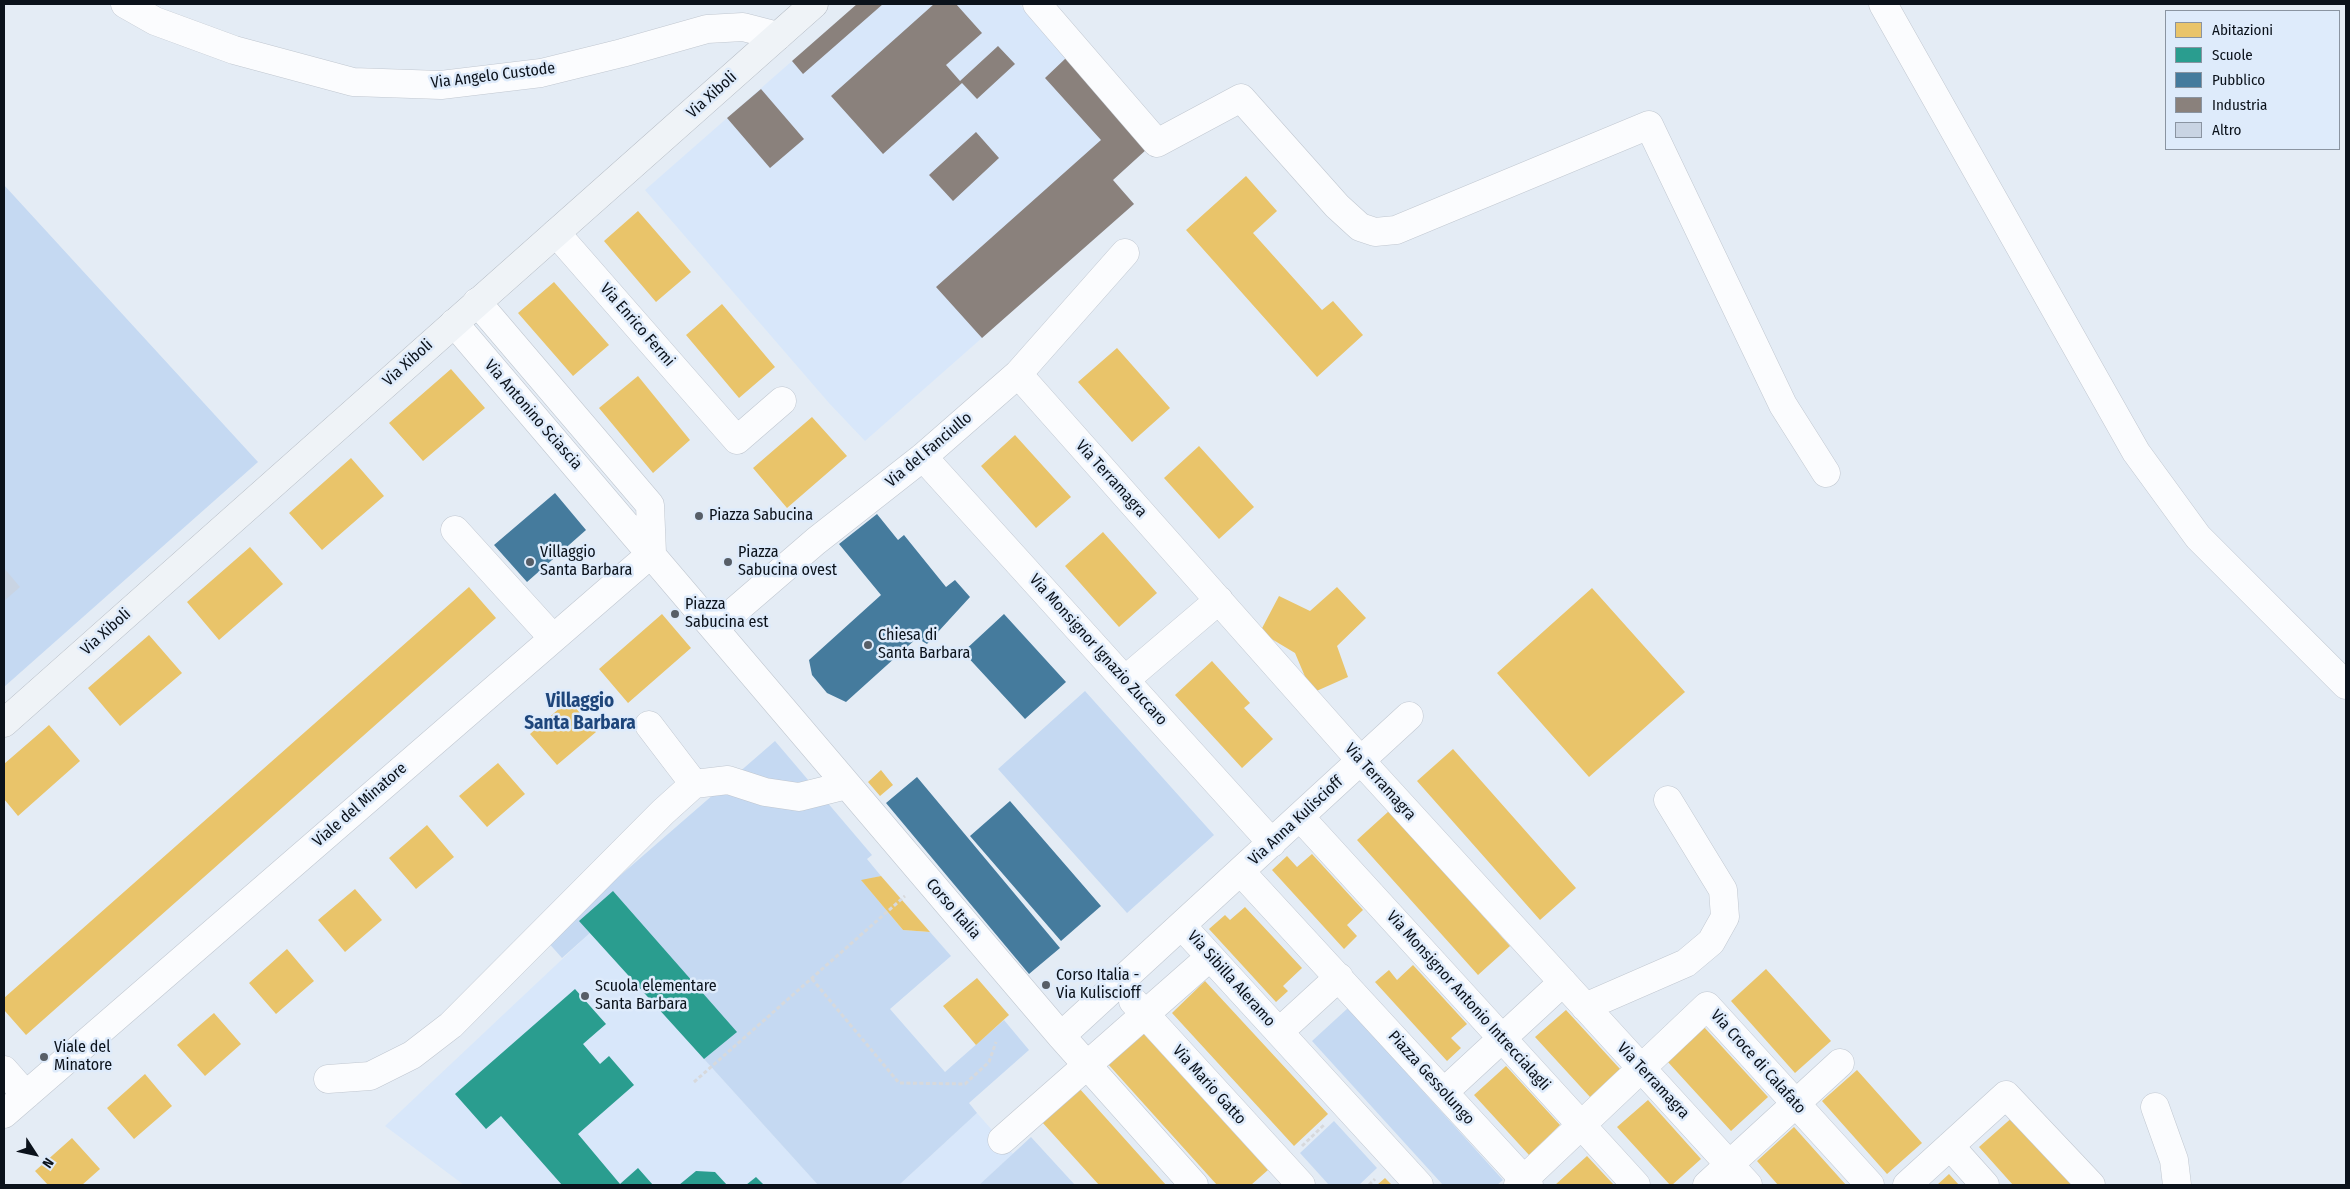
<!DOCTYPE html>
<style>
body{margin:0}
#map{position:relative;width:2350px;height:1189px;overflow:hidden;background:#e4ecf5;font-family:"Fira Sans Condensed",sans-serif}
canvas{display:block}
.frame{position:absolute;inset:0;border:5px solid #0b121b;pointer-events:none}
.legend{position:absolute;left:2165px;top:10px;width:175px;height:140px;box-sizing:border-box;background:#deebfb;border:1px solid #8a94a1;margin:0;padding:6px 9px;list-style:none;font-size:15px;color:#0b121b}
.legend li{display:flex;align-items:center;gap:10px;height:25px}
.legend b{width:25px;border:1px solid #8a94a1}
.north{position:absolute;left:10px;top:1129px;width:50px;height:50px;-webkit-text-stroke:4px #deebfb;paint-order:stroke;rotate:125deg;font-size:14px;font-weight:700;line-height:20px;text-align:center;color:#0b121b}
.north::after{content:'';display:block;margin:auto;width:18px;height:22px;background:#0b121b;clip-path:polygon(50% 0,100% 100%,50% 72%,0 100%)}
</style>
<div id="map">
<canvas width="2350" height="1189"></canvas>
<div class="frame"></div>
<ul class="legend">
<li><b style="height:14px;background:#e9c46a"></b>Abitazioni</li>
<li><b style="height:14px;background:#2a9d8f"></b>Scuole</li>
<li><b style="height:14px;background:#457b9d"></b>Pubblico</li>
<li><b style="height:14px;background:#8a817c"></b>Industria</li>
<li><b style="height:14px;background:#c9d4e3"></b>Altro</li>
</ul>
<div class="north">N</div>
</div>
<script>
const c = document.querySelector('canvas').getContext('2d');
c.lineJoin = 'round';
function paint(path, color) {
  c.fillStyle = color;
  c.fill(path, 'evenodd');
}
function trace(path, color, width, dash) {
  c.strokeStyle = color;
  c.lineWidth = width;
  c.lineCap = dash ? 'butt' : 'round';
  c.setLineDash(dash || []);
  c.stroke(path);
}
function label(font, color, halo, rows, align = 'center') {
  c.font = font + ' "Fira Sans Condensed",sans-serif';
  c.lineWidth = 5;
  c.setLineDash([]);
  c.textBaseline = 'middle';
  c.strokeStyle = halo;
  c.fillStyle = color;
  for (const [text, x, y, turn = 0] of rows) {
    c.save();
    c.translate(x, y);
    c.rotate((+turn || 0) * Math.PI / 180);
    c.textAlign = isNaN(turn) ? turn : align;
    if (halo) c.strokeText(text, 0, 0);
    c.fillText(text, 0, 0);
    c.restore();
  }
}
paint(new Path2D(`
 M857 4H1019L1147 149 1113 180 1134 204 865 441 829 403 645 190Z
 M590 933 818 1185H464L385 1126Z
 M977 1113 1013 1154 979 1185H899Z`), '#d8e7fa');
paint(new Path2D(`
 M4 185 258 462 4 687Z
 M1085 691 1214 835 1127 913 998 769Z
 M775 741 872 855 867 859 881 876 862 881 903 930 930 932 951 956 890 1009 945 1072 1004 1020 1029 1050 969 1103 977 1113 899 1185H818L590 933 562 958 546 940Z
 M1348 1008 1503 1180 1497 1185H1443L1312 1041Z
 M1334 1121 1377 1168 1359 1185H1329L1300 1153Z
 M1031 1137 1075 1185H979Z`), '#c5d9f2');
paint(new Path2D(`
 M1246 176 1277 211 1253 233 1322 310 1333 301 1363 335 1317 377 1186 230Z
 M638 211 691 272 656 302 604 241Z
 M554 282 609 345 573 376 518 313Z
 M722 304 775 367 739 398 686 335Z
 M1117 348 1170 408 1132 442 1078 382Z
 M451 369 485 408 423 461 389 423Z
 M638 376 690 440 653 473 599 408Z
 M812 417 847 456 787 508 753 468Z
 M1015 435 1071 497 1036 528 981 466Z
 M1199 446 1254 507 1219 539 1164 478Z
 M351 458 384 496 322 550 289 513Z
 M1103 532 1157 593 1119 627 1065 566Z
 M250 547 283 584 219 640 187 602Z
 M469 587 496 618 26 1035 4 1010V998Z
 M1337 587 1366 618 1337 646 1348 677 1312 693 1295 653 1260 632 1279 596 1310 611Z
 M1592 588 1685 692 1589 777 1497 673Z
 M662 614 691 648 628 703 599 669Z
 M149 635 182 673 120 726 88 688Z
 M1212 661 1250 703 1244 708 1273 739 1242 768 1175 695Z
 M569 700 596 732 557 765 530 734Z
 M49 725 80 761 18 816 4 799V764Z
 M1453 749 1576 888 1540 920 1417 781Z
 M498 763 525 794 487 827 459 796Z
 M881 770 893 785 880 796 868 782Z
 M1389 811 1510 946 1478 975 1357 840Z
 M427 825 454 857 416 889 389 858Z
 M1312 854 1363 910 1347 925 1357 936 1344 949 1272 870 1287 856 1297 867Z
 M881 876 930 932 903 930 861 880Z
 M355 889 382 920 345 952 318 920Z
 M1245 907 1302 968 1283 986 1288 991 1276 1002 1209 929 1225 915 1230 920Z
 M287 949 314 981 276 1014 249 983Z
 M1413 965 1467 1024 1451 1038 1461 1048 1447 1061 1375 982 1389 970 1397 980Z
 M1766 969 1831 1041 1795 1073 1731 1001Z
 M977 978 1009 1015 976 1045 943 1006Z
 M1205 981 1328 1114 1294 1146 1172 1013Z
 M1566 1010 1620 1069 1590 1097 1535 1037Z
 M214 1013 241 1044 205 1076 177 1045Z
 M1704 1027 1768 1097 1731 1131 1667 1061Z
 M1142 1032 1268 1170 1251 1185H1217L1107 1063Z
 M1506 1066 1560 1125 1529 1155 1474 1095Z
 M1857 1070 1922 1143 1887 1174 1822 1101Z
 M145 1074 172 1106 134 1139 107 1108Z
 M1079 1088 1166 1185H1099L1042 1122Z
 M1648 1100 1701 1159 1672 1185H1670L1617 1127Z
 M2015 1115 2079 1185H2013L1979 1147Z
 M1794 1127 1846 1185H1778L1757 1161Z
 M72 1138 100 1169 82 1185H48L35 1171Z
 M1587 1156 1614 1185H1555Z
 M1949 1174 1959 1185H1937Z
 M1385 1178 1392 1185H1377Z`), '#e9c46a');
paint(new Path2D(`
 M613 891 737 1032 704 1059 579 921Z
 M575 989 606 1024 583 1044 600 1064 609 1056 634 1085 578 1134 620 1184 638 1168 653 1185H562L501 1116 486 1129 455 1094Z
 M696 1171 715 1172 727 1185H679Z
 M756 1177 764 1185H746Z`), '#2a9d8f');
paint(new Path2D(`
 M555 493 586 530 527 582 494 545Z
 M877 514 898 540 904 535 946 587 955 580 970 597 927 644 917 638 846 702 827 693 812 675 809 660 881 595 839 544Z
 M1004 614 1066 682 1025 719 963 652Z
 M917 777 1060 948 1029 974 886 803Z
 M1010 801 1101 906 1061 941 970 836Z`), '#457b9d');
paint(new Path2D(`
 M857 4H883L803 74 792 61Z
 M934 4H956L982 33 946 65 960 81 998 46 1015 64 977 99 962 83 883 154 831 96Z
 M1066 58 1147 149 1113 180 1134 204 982 338 936 287 1101 140 1045 78Z
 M761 89 804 139 770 168 727 118Z
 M976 132 999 158 953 201 929 175Z`), '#8a817c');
paint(new Path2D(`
 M4 568 20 587 4 601Z`), '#c9d4e3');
const minor = new Path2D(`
 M125 4 155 21 234 50 353 82 441 85 541 73 622 53 707 29 743 27 778 36
 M1037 4 1157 143 1241 98 1337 206 1360 227 1375 232 1396 230 1649 125 1783 405 1826 473
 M1883 4 2136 452 2198 537 2346 685
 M556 233 737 440 782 401
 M477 302 650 505 652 553
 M454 323 1061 1036 1194 1185
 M1018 374 1361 761 1748 1185
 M923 457 1272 843
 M455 530 553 638
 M715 628 816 541 923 457 1018 374 1125 253
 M1125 680 1219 600
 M649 725 694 784
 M1300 817 1636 1185
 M1241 872 1529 1185
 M1182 926 1419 1185
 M1133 1001 1301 1185
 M1585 1007 1686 963 1711 942 1725 917 1723 890 1668 800
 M1279 1032 1339 977
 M1061 1036 1409 716
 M4 1070 26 1095
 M328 1079 370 1076 412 1055 451 1025 663 812 694 784 728 780 765 792 799 797 847 785
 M1444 1092 1563 982
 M2155 1107 2174 1160 2177 1185
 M4 1114 652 553
 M1002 1140 1210 957
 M1950 1146 1985 1185
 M1518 1185 1707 1006 1870 1185
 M1707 1185 1840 1063
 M1907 1185 2006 1095 2091 1185`);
const major = new Path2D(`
 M4 723 814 4`);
trace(minor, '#c0c7d0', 29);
trace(major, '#b1b8c1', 29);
trace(new Path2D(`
 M812 979 899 1083 965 1084 989 1062 996 1042
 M694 1082 905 896
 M1302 1146 1325 1124
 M1369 1185 1375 1179`), '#d7d9dc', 3, [4, 2.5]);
trace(minor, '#fbfcfe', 28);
trace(major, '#eff3f7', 28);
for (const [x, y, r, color] of [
 [699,516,5,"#575e67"],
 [530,562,5,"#575e67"],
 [728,562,5,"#575e67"],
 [675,614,5,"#575e67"],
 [868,645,5,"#575e67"],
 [1046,985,5,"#575e67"],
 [585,996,5,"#575e67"],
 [44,1057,5,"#575e67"]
]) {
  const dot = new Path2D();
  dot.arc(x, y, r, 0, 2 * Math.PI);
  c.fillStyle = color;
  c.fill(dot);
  trace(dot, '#deebfb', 2);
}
label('16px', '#0b121b', '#deebfb', [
 ["Via Angelo Custode",493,76,-7],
 ["Via Xiboli",712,95,-42],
 ["Via Enrico Fermi",637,325,49],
 ["Via Xiboli",408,363,-42],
 ["Via Antonino Sciascia",533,415,49],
 ["Via del Fanciullo",929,450,-40],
 ["Via Terramagra",1111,479,48],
 ["Via Xiboli",106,632,-42],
 ["Via Monsignor Ignazio Zuccaro",1098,650,48],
 ["Via Terramagra",1380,782,48],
 ["Viale del Minatore",360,805,-41],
 ["Via Anna Kuliscioff",1296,821,-43],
 ["Corso Italia",953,909,49],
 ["Via Sibilla Aleramo",1231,979,48],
 ["Via Monsignor Antonio Intreccialagli",1468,1001,48],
 ["Via Croce di Calafato",1758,1062,48],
 ["Piazza Gessolungo",1431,1078,48],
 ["Via Terramagra",1653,1081,47],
 ["Via Mario Gatto",1209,1085,48]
]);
label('16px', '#0b121b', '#deebfb', [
 ["Piazza Sabucina",709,516],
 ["Villaggio",540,553],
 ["Santa Barbara",540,571],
 ["Piazza",738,553],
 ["Sabucina ovest",738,571],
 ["Piazza",685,605],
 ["Sabucina est",685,623],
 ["Chiesa di",878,636],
 ["Santa Barbara",878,654],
 ["Corso Italia -",1056,976],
 ["Via Kuliscioff",1056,994],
 ["Scuola elementare",595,987],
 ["Santa Barbara",595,1005],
 ["Viale del",54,1048],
 ["Minatore",54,1066]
], 'left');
label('bold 19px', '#1e467b', '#deebfb', [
 ["Villaggio",580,702],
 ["Santa Barbara",580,724]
]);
</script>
